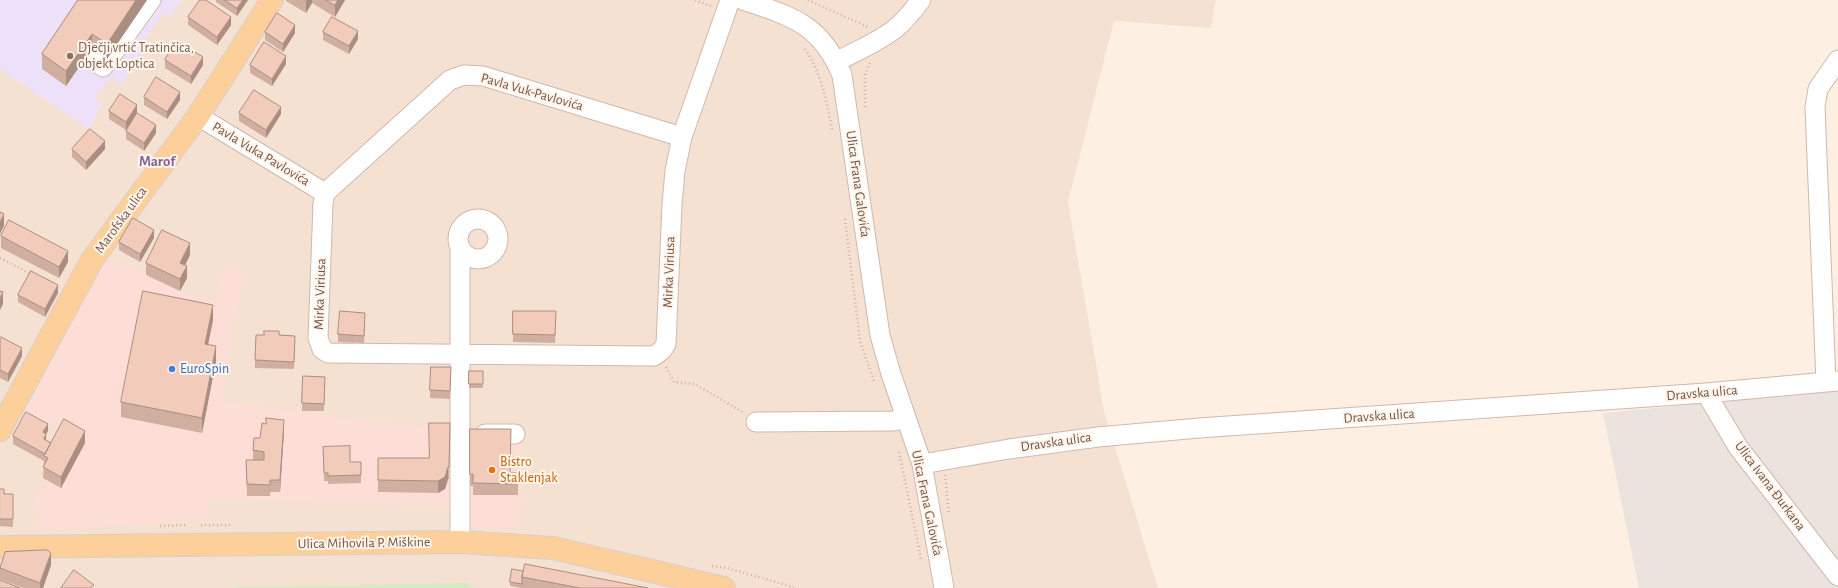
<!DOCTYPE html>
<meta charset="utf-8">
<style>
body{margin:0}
canvas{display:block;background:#fdf0e3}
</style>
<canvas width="1838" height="588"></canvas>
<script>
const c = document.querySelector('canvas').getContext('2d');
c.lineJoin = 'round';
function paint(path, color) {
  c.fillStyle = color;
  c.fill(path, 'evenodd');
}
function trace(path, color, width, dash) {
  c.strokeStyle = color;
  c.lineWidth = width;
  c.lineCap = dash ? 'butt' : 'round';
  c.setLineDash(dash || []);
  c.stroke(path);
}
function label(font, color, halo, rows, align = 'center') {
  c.font = font + ' "Alegreya Sans",sans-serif';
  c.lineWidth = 4;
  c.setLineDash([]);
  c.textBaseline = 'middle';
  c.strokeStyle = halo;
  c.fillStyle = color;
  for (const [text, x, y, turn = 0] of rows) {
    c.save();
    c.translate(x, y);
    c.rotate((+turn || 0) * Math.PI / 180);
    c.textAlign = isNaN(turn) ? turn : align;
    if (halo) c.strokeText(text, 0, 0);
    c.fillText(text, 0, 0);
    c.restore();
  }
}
paint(new Path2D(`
 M0 0H1216L1211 28 1114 21 1068 202 1104 411 1158 588H0Z`), '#f5e1d1');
paint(new Path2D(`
 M107 256 193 297 196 294 215 301 224 266 245 273 233 327 221 401 339 418 455 429 453 507 209 499 207 520 36 530 40 507 33 505 46 480 61 488 64 431 25 411Z
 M465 432H523L522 528 465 527Z`), '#fdded6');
paint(new Path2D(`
 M1838 390V588H1639L1603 413Z`), '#ece3de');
paint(new Path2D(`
 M0 0H182L170 16 165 12 144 40 149 44 121 86 112 76 95 98 102 105 89 129 0 69Z`), '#ede0f9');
paint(new Path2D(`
 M467 583 475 588H234V587Z`), '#d6ebc1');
const minor = new Path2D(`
 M743 0C792 17 820 23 842 75L880 335 891 374 922 464 944 588
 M92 59 103 67 151 0
 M836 62C856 51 879 42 896 28 906 20 913 10 921 0
 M198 116 325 193
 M325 193 323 204 318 338 322 349 328 353 654 356 662 350 666 344 672 205 675 171 682 137 730 0
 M325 193 450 80 464 75 483 76 682 137
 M458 239a20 20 0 1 1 40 0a20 20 0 1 1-40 0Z
 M460 249V542
 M1826 382 1815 107 1818 89 1838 60
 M1706 393 1738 447 1838 576
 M756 422 893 421 906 418
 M485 434H515
 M922 464 1009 449 1098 437 1199 428 1706 393 1838 381`);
const major = new Path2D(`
 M0 430 92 260 198 116 272 0
 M0 547 460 542 553 548 724 588`);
trace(minor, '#d0b9ac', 21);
trace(major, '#d9cfcc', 24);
trace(new Path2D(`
 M695 0 711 6
 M808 0 868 27
 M805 49C821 72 827 103 832 129
 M865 107V75L870 63
 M845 219 860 341 874 381
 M0 258 31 274
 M666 367 674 382 695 384 744 413
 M899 452 921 559
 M945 475 949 514
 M201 525H233
 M160 526 186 525
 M712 566 727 568 797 588`), '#d8ae9d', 2.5, [1, 3]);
trace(minor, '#fff', 19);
trace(major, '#fdcf9a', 22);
paint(new Path2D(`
 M78 0H147L107 59 92 48 66 86 42 69V54Z
 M216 0H248L237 16 216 2Z
 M286 0H345L335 17 312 3 306 13 286 1Z
 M188 17 231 25 217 45 188 25Z
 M265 32 295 33 283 52 265 40Z
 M323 32 358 39 349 54 323 40Z
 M165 60 203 65 191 84 165 68Z
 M286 64 272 86 250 73V65Z
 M144 97 180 100 167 119 144 105Z
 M109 111 137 113 156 133 144 151 126 139V130L109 119Z
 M239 113 281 114 266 138 239 121Z
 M72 149H105L86 170 72 157Z
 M1 236 68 262 59 278 1 248Z
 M154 238 140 262 119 250V242Z
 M190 255 185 265 187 278 180 291 146 275V263Z
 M58 293 45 317 18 302V295Z
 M513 311H556L555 343 513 342Z
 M213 320 208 345 216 361 202 433 121 417V402Z
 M365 320 364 343 338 342V334Z
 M279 335 295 344 294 369 255 368V360Z
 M0 338 22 356 8 382 0 378Z
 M451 367 450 399 430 398V390Z
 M469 371H483V388H469Z
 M303 376 325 384 324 411H302Z
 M450 423 449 479H448L445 489 438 493 378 492V458H429Z
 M470 429 510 473H518V495H473V486H470Z
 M48 431 46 434V441L51 443H85L61 488 43 478 44 461 13 444V436Z
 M284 431 280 492H270V496H247L246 460H253V450L260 438Z
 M323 447 350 462H361V483L328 484V481H324Z
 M0 489 4 494H13V527L0 526Z
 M51 565 43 588H23L0 579V567Z
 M523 571 648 588H521L510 586V582Z`), '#d1afa0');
paint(new Path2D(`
 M136 0H147L107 59V44Z
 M243 0H248L237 16V8Z
 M307 0H312V3L306 13V1Z
 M338 0H345L335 17V5Z
 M231 17V25L217 45V37Z
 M295 25V33L283 52V44Z
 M358 31V39L349 54V46Z
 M92 34V48L66 86V71Z
 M286 56V64L272 86V79Z
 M203 57V65L191 84V76Z
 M180 92V100L167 119V112Z
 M137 105V113L126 130V122Z
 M281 107V114L266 138V130Z
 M156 125V133L144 151V143Z
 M105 141V149L86 170V162Z
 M4 214V226L0 234V223Z
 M154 230V238L140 262V254Z
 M190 243V255L180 275V263Z
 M68 251V262L59 278V267Z
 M187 266V278L180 291V279Z
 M58 285V293L45 317V309Z
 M3 292V304L0 310V299Z
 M213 305V320L205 359V344Z
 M216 346V361L202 433V418Z
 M22 348V356L8 382V374Z
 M284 420V431L280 492V480Z
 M48 424V431L46 434V442L44 447 43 432Z
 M85 431V443L61 488V477Z
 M448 467V479L445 489 438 493V481Z
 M51 553V565L43 588H40V583Z`), '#aa8e82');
const building = new Path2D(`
 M78 0H136L107 44 92 34 66 71 42 54Z
 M200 0H206L231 17 217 37 188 17Z
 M225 0H243L237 8Z
 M326 0H338L335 5Z
 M277 13 295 25 283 44 265 32Z
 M332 17 358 31 349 46 323 32Z
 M176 41 203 57 191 76 165 60Z
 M264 42 286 56 272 79 250 65Z
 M156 77 180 92 167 112 144 97Z
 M254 90 281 107 266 130 239 113Z
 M120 94 137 105 126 122 109 111Z
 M137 113 156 125 144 143 126 131Z
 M90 129 105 141 86 162 72 149Z
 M0 212 4 214 0 223Z
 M133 218 154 230 140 254 119 242Z
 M9 220 68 251 59 267 1 236Z
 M162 230 190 243 180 263 187 266 180 279 146 263Z
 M31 271 58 285 45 309 18 295Z
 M0 291 3 292 0 299Z
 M143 291 213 305 205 344 216 346 202 418 121 402Z
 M340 311 365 313 364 336 338 334Z
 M513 311H556L555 335 513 334Z
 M264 331H279V335L295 336 294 362 255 360 256 335H264Z
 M1 337 22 348 8 374 0 370V338Z
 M431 367H451L450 391 430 390Z
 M469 371H483V384H469Z
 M303 376 325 377 324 404 302 403Z
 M26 412 48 424 43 432 46 434 44 439 51 443 45 454 13 436Z
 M266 418 284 420 280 480H270V485L247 484 246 460H264V452L253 450 254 438H260L262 423 266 424Z
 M64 419 85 431 61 477 43 467 48 458 44 456Z
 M429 423H450L449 467H448L445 477 438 481 378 480V458H429Z
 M470 429H511L510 473H518V484L473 483V474H470Z
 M350 446V462H361V475L328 476V473H324L323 447Z
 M0 489H4V494H13V519H0Z
 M47 550 51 553 40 583 0 568 5 552Z
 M525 564 648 588H580L522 577Z
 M512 569 523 571 522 577V584L510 582Z
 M74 570 94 585 90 588H61Z
 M0 580 20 588H0Z`);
paint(building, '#f3cbba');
trace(building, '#aa8e82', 1);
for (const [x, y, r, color] of [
 [70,56,4,"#8d6e63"],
 [172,369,4,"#3f7fe0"],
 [492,470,4,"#e8710a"]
]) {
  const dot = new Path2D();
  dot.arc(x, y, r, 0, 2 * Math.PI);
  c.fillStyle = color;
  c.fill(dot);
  trace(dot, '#fff5ea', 1.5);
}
label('14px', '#785e54', '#fff5ea', [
 ["Dječji vrtić Tratinčica,",78,48],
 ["objekt Loptica",78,64]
], 'left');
label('14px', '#765448', '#fff5ea', [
 ["Pavla Vuk-Pavlovića",532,92,16],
 ["Pavla Vuka Pavlovića",261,154,31],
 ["Ulica Frana Galovića",858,184,82],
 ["Marofska ulica",121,220,-54],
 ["Mirka Viriusa",669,272,-88],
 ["Mirka Viriusa",320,294,-88],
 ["Dravska ulica",1702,393,-5],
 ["Dravska ulica",1379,416,-4],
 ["Dravska ulica",1056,442,-8],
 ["Ulica Ivana Đurkana",1770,486,53],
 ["Ulica Frana Galovića",927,503,78],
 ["Ulica Mihovila P. Miškine",364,543,-1]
]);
label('14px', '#366cbe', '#fff5ea', [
 ["EuroSpin",180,369]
], 'left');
label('14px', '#c56008', '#fff5ea', [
 ["Bistro",500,462],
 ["Staklenjak",500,478]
], 'left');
label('bold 15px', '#826499', '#fff5ea', [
 ["Marof",157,161]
]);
</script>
